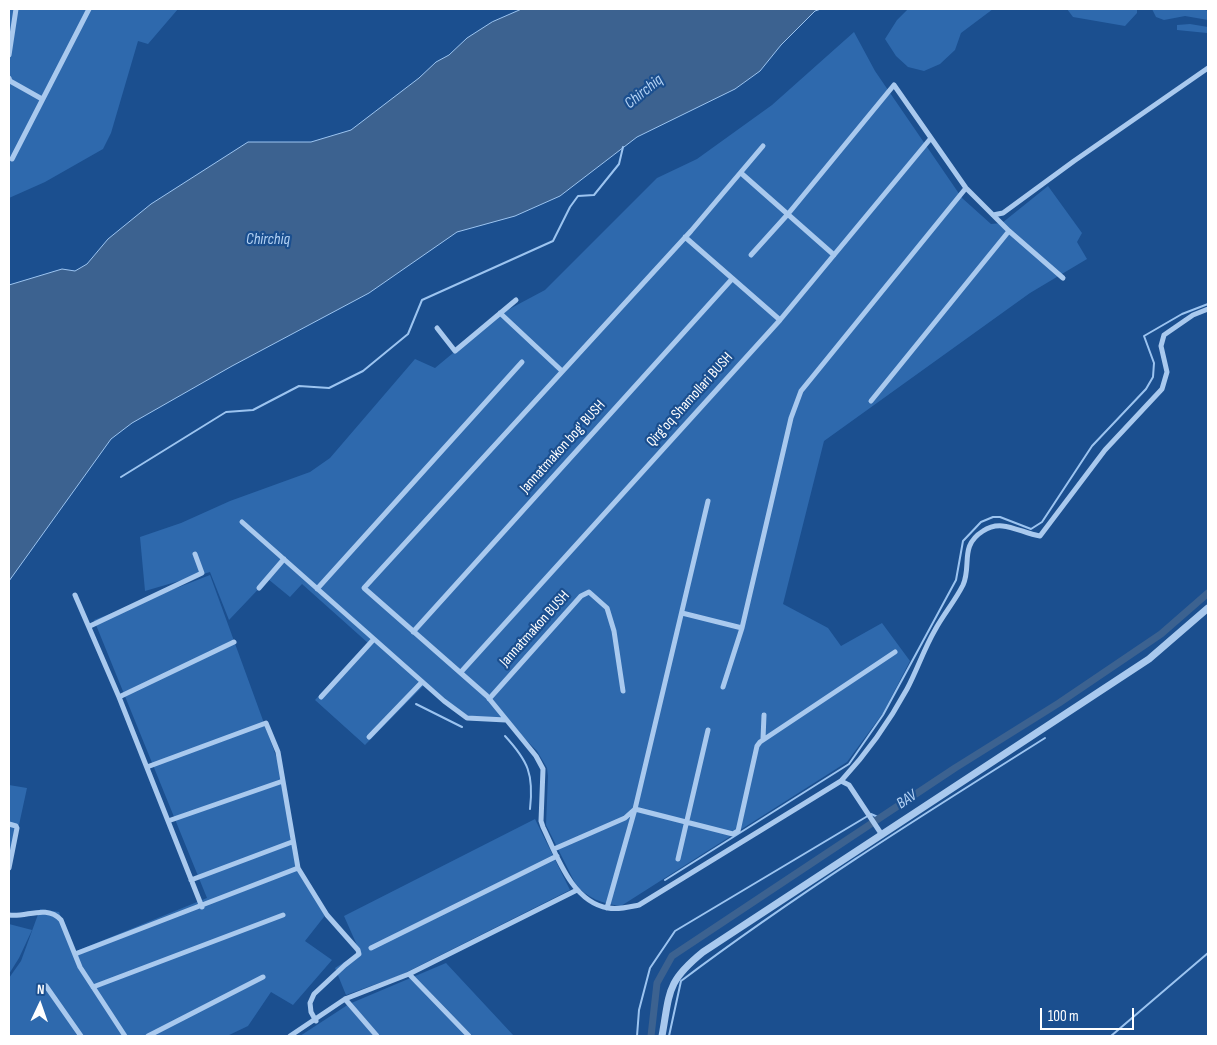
<!DOCTYPE html>
<style>
body{margin:0}
#map{position:relative;width:1217px;height:1045px;overflow:hidden;background:#1b4f8f;font-family:"Sofia Sans Condensed",sans-serif}
canvas{display:block}
.frame{position:absolute;inset:0;border:10px solid #fff;pointer-events:none}
.north{position:absolute;left:15px;top:980px;width:50px;height:50px;-webkit-text-stroke:4px #1b4f8f;paint-order:stroke;rotate:3deg;font-size:14px;font-weight:700;line-height:20px;text-align:center;color:#fff}
.north::after{content:'';display:block;margin:auto;width:18px;height:22px;background:#fff;clip-path:polygon(50% 0,100% 100%,50% 72%,0 100%)}
.scale{position:absolute;left:1040px;top:1008px;width:94px;height:22px;box-sizing:border-box;border:2px solid #fff;border-top:0;padding-left:6px;font-size:15px;line-height:18px;white-space:nowrap;color:#fff;-webkit-text-stroke:4px #1b4f8f;paint-order:stroke}
</style>
<div id="map">
<canvas width="1217" height="1045"></canvas>
<div class="frame"></div>
<div class="north">N</div>
<div class="scale">100 m</div>
</div>
<script>
const c = document.querySelector('canvas').getContext('2d');
c.lineJoin = 'round';
function paint(path, color) {
  c.fillStyle = color;
  c.fill(path, 'evenodd');
}
function trace(path, color, width, dash) {
  c.strokeStyle = color;
  c.lineWidth = width;
  c.lineCap = dash ? 'butt' : 'round';
  c.setLineDash(dash || []);
  c.stroke(path);
}
function label(font, color, halo, rows, align = 'center') {
  c.font = font + ' "Sofia Sans Condensed",sans-serif';
  c.lineWidth = 4.5;
  c.setLineDash([]);
  c.textBaseline = 'middle';
  c.strokeStyle = halo;
  c.fillStyle = color;
  for (const [text, x, y, turn = 0] of rows) {
    c.save();
    c.translate(x, y);
    c.rotate((+turn || 0) * Math.PI / 180);
    c.textAlign = isNaN(turn) ? turn : align;
    if (halo) c.strokeText(text, 0, 0);
    c.fillText(text, 0, 0);
    c.restore();
  }
}
paint(new Path2D(`
 M9 9H178L148 44 138 41 111 133 103 149 45 182 9 198Z
 M908 9H993L961 33 955 50 940 64 924 71 908 67 896 56 885 39 897 20Z
 M1067 9H1137V13L1125 26 1073 17Z
 M1152 9H1202L1208 11V20L1185 16 1164 20 1156 17Z
 M1190 24 1208 27V40L1207 33 1177 30V25Z
 M854 32 875 71 962 198 991 224 1002 223 1048 186 1082 233 1077 242 1087 259 1030 293 824 441 783 604 828 628 841 646 882 623 910 661 883 713 847 762 621 906C603 904 586 898 575 883L546 825 548 776 547 768 537 751 505 719 468 716 424 685 365 745 315 700 368 643 302 584 290 597 268 579 229 620 210 572 145 591 140 537 181 523 230 501 310 472 330 458 415 359 435 368 500 314 545 290 657 178 697 159 772 105Z
 M210 575 284 778 297 865 327 913 305 941 332 960 293 1005 271 992 248 1026 227 1036H9V978L21 961 40 909 59 912 74 952 207 898 94 620Z
 M9 785 27 788 9 871Z
 M535 819 570 890 401 975 346 995 335 968 360 952 344 916Z
 M9 924 32 930 19 958 9 974Z
 M446 963 514 1036H300L349 1004Z`), '#2e69ad');
const water = new Path2D(`
 M522 9H821L815 11 781 45 760 71 735 89 637 137 560 196 515 216 457 232 369 293 232 366 132 423 111 439 9 581V285L62 269 75 271 87 264 108 239 151 204 248 142H311L351 130 419 78 436 62 449 55 467 38 492 22Z`);
paint(water, '#3c6290');
trace(water, '#9cc4f0', 1);
trace(new Path2D(`
 M121 477 226 412 253 410 299 386 329 388 363 371 408 334 422 300 553 241 570 207 578 196 594 195 619 164 623 147
 M416 704 462 727
 M505 736C528 761 534 774 530 809
 M665 880 849 764 883 715 956 580 963 541 981 522 993 517H1000L1031 529 1042 522 1092 446 1146 389 1153 377 1154 363 1144 336 1182 314 1208 304
 M637 1036 639 1010 650 968 675 931 871 814 880 818
 M669 1036 681 981C798 893 921 816 1045 738
 M1111 1036 1208 953`), '#9cc4f0', 2);
trace(new Path2D(`
 M651 1036 657 983 672 956 955 768 1059 703 1161 634 1208 593`), '#3c6290', 7);
trace(new Path2D(`
 M9 55 16 9
 M9 78 10 81 42 99
 M763 146 691 231 364 588 487 696 536 756 543 769 541 821 543 827C557 856 572 902 608 908 619 910 629 907 639 905L841 781C867 753 889 722 907 689 917 670 924 649 935 630 943 615 955 601 963 585 972 565 959 546 983 531 1002 518 1020 533 1040 536L1105 450 1162 389 1167 372 1161 346 1164 335 1193 315 1208 309
 M12 159 89 9
 M741 173 834 255
 M993 215 1003 213 1074 161 1208 68
 M685 237 780 320
 M751 255 788 214 894 85 966 188 1009 231 1063 278
 M500 313 562 371
 M437 328 455 351 516 300
 M871 401 1009 231
 M242 522 444 701 467 718 506 720
 M259 588 284 559
 M317 589 522 362
 M75 595 119 697 202 907
 M682 613 742 628
 M90 626 202 573 195 554
 M413 632 732 279
 M461 672 780 320 931 138
 M723 687 742 628 791 418 801 391 966 188
 M119 697 234 642
 M321 697 374 639
 M489 699 581 596 589 592 607 608 614 631 623 691
 M369 737 422 682
 M763 739 764 715
 M147 767 266 723 278 752 298 868 327 915 358 950 359 954 345 965 314 994 310 1003 311 1012 316 1021
 M841 781 849 785 882 835
 M168 821 283 781
 M9 824 16 826 17 828 9 868
 M554 849 625 818 635 809 733 834 738 831 757 746 760 742 895 652
 M678 859 708 730
 M191 880 292 842
 M607 908 635 809 708 501
 M9 915C26 918 46 904 61 920L80 967 125 1036
 M371 948 557 856
 M75 954 298 868
 M409 974 469 1036
 M46 986 81 1036
 M93 987 283 915
 M345 999 377 1036
 M148 1036 263 977
 M290 1036 345 999 409 974 577 890`), '#a9c9ee', 5);
trace(new Path2D(`
 M662 1036C670 992 666 982 703 952L1149 659 1208 608`), '#a9c9ee', 7);
label('15px', '#fff', '#1b4f8f', [
 ["Qirg'oq Shamollari BUSH",690,400,-48],
 ["Jannatmakon bog' BUSH",563,447,-48],
 ["Jannatmakon BUSH",535,629,-48]
]);
label('italic 16px', '#b5d3f5', '#1b4f8f', [
 ["Chirchiq",644,92,-39],
 ["Chirchiq",268,240],
 ["BAV",907,800,-34]
]);
</script>
